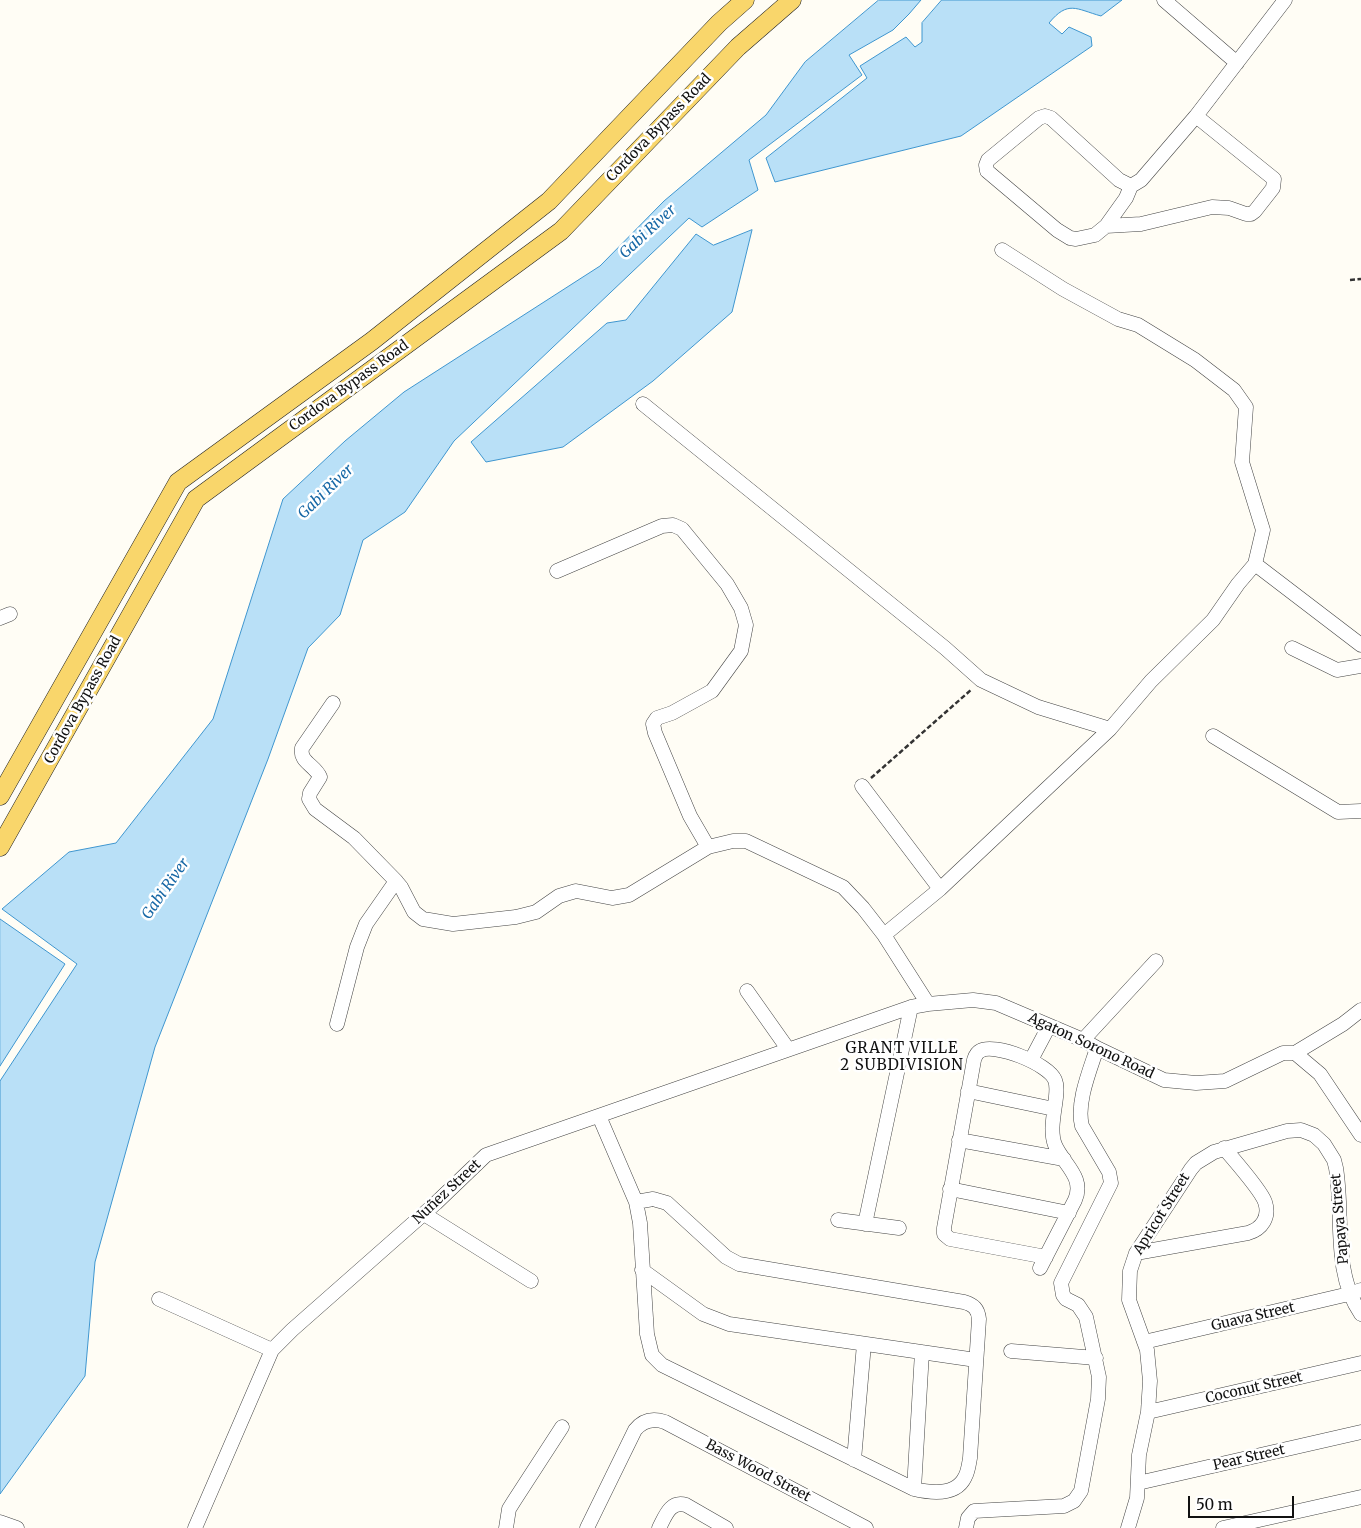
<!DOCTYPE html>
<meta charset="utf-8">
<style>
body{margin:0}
#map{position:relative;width:1361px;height:1528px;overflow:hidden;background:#fffdf5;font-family:Merriweather,serif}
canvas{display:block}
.scale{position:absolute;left:1188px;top:1496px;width:106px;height:22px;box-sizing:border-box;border:2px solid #111;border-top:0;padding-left:6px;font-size:15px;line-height:18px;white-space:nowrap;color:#111;-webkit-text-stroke:4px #fff;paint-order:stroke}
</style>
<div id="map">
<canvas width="1361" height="1528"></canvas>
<div class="scale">50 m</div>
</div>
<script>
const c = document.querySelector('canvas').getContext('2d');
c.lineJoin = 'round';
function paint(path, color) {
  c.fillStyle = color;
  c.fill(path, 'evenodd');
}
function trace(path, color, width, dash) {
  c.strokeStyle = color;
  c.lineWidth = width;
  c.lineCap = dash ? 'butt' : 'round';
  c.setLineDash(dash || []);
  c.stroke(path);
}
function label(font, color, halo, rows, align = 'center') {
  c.font = font + ' Merriweather,serif';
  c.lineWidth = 5;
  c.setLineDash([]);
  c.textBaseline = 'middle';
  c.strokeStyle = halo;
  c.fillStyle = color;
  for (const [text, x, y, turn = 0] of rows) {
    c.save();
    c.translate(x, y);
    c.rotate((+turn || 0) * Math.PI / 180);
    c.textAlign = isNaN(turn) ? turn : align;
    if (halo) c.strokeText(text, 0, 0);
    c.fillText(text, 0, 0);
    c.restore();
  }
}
const water = new Path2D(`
 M879 0H921L909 14 893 30 849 55 862 75 749 160 758 190 702 227 689 218 454 441 405 512 363 540 340 615 308 648 268 759 155 1047 95 1262 85 1376 0 1494V1081L77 964 2 909 69 852 116 843 213 719 283 499 345 441 404 392 600 266 664 201 766 115 805 62Z
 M942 0H1122L1101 16C1076 9 1068 0 1049 23L1062 34 1069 27 1091 37 1092 46 961 136 775 182 766 158 867 78 860 66 906 37 915 47 922 42V23Z
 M752 230 732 312 653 381 563 447 486 462 471 442 607 323 626 320 696 234 713 245Z
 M0 919 65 964 0 1066Z`);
paint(water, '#b9e0f7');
trace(water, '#3f96cf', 1);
const minor = new Path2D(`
 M1164 0 1237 63
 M1131 186 1119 180 1051 118 1045 116 1039 118 988 160 986 165 987 171 1057 230 1070 238 1076 239 1095 235 1106 226 1126 198 1131 186 1141 180 1196 116 1285 0
 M1106 226 1141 224 1212 207 1229 208 1246 214H1251L1255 211 1273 188 1274 179 1196 116
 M643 404 945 648 981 680 1038 707 1110 729
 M1255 564 1361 645
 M557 571 662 526 673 525 682 529 727 584 741 608 746 625 741 651 712 691 672 713 657 718 653 724 655 733 690 816 708 847
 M0 618 10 614
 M1292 648 1337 670 1361 666
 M333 703 302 748C299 762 315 765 320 777L310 793 309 799 315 809 354 838 396 881 401 887 414 912 423 919 453 924 516 917 536 912 559 896 576 891 612 898 629 895 708 847 733 841H746L843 887 863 908 884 935 928 1004
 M1213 736 1338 812 1361 811
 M862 786 940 889
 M884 935 940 889 1110 729 1151 681 1213 620 1238 584 1255 564 1263 530 1242 462 1246 407 1234 390 1195 360 1138 325 1118 319 1063 289 1002 250
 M747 991 788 1049
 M337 1024 357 947 366 924 396 881
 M1083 1040 1156 961
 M1295 1053 1343 1024 1361 1010
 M1031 1060 1049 1026
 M968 1091 1054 1109
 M599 1116 636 1202 640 1223 647 1334 652 1355 662 1365 914 1489C931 1493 956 1496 965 1477 968 1472 969 1464 970 1458L979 1319C978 1309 974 1305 964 1302L739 1264 726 1257 667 1203 653 1199 636 1202
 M959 1140 1064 1159
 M950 1189 1069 1213
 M424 1214 531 1281
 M838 1220 899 1228
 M865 1224 911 1007
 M1136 1253 1248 1233C1262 1229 1270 1217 1265 1202 1261 1190 1234 1160 1224 1148
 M1040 1268 1075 1200C1085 1177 1063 1164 1055 1145 1047 1125 1061 1094 1055 1080 1049 1064 994 1042 980 1051 976 1053 975 1057 974 1060L944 1228V1234L950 1239 1046 1257
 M642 1270 703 1314 729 1324 976 1360
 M159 1299 272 1350
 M1144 1342 1349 1294 1361 1290
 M1011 1351 1096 1358
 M1148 1412 1361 1363
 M854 1460 864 1344
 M1138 1483 1361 1432
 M914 1489 922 1352
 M0 1522 17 1528
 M195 1528 272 1350 292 1330 436 1203 486 1155 911 1007 928 1004 973 1000 996 1003 1083 1040 1097 1048 1164 1080 1196 1083 1225 1081 1283 1053H1295L1320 1074 1361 1135
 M506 1528 509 1509 514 1501 562 1427
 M587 1528 635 1430C643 1420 653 1418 665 1422L866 1528
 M659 1528C665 1517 670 1500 686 1505L726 1528
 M966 1528 968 1518 974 1511 1064 1506 1074 1501 1081 1491 1098 1399 1099 1377 1086 1317 1078 1305 1066 1299 1063 1295 1061 1283 1111 1183 1109 1172 1082 1126C1076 1103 1090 1070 1097 1048
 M1128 1528 1137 1498 1139 1455 1148 1412 1150 1381 1147 1350 1129 1300 1130 1271 1136 1253 1191 1169 1196 1163 1214 1152 1287 1131 1301 1130 1314 1135 1324 1144 1334 1160 1336 1168C1344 1216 1332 1272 1361 1314
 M1223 1528 1361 1497`);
const major = new Path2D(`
 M0 796 178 482 372 341 549 201 719 23 745 0
 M0 847 196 499 561 231 738 47 792 0`);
trace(minor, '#444', 15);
trace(major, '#222', 19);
trace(new Path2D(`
 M1350 280 1361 279
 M871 778 972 689`), '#333', 2.5, [5, 2.5]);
trace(minor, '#fff', 14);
trace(major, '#f9d66b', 18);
label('14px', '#111', '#fff', [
 ["Cordova Bypass Road",659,128,-46],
 ["Cordova Bypass Road",349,386,-36],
 ["Cordova Bypass Road",83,700,-61],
 ["Agaton Sorono Road",1091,1046,25],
 ["Nuñez Street",447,1192,-43],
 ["Apricot Street",1162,1214,-58],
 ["Papaya Street",1340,1219,-95],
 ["Guava Street",1253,1317,-13],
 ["Coconut Street",1254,1388,-13],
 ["Pear Street",1249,1458,-13],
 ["Bass Wood Street",758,1471,28]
]);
label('italic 15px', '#1768a6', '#fff', [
 ["Gabi River",648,232,-43],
 ["Gabi River",326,492,-44],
 ["Gabi River",166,889,-55]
]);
c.letterSpacing = '1px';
label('15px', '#111', '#fff', [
 ["GRANT VILLE",902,1049],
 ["2 SUBDIVISION",902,1066]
]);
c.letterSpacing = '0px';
</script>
